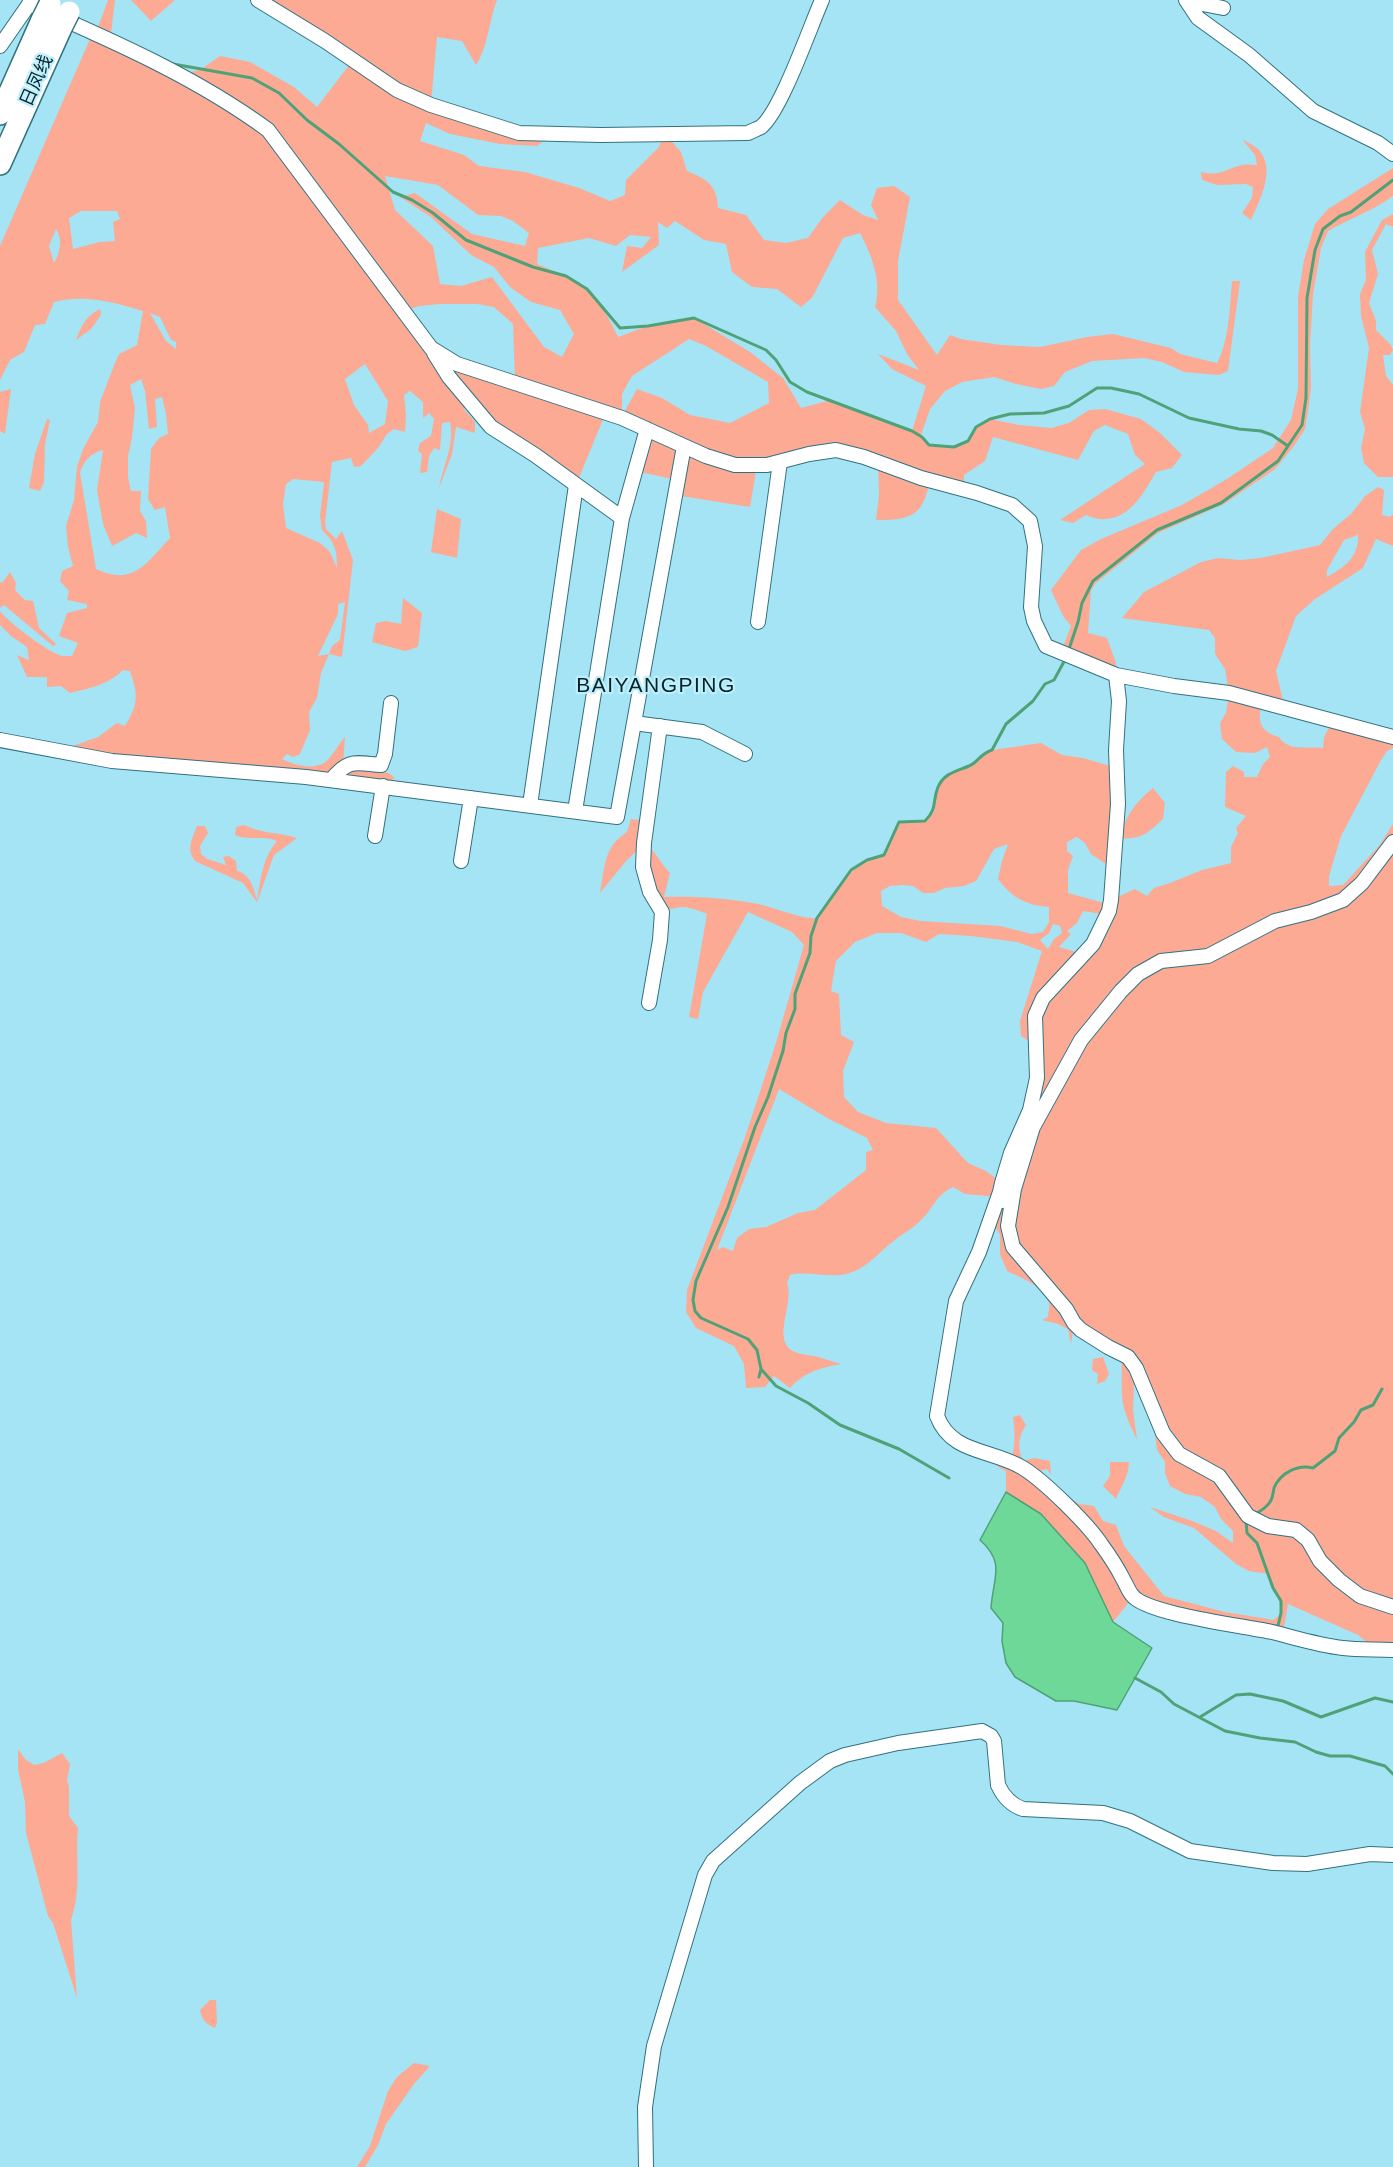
<!DOCTYPE html>
<meta charset="utf-8">
<style>
body{margin:0}
canvas{display:block;background:#a4e4f5}
</style>
<canvas width="1393" height="2167"></canvas>
<script>
const c = document.querySelector('canvas').getContext('2d');
c.lineJoin = 'round';
function paint(path, color) {
  c.fillStyle = color;
  c.fill(path, 'evenodd');
}
function trace(path, color, width, dash) {
  c.strokeStyle = color;
  c.lineWidth = width;
  c.lineCap = dash ? 'butt' : 'round';
  c.setLineDash(dash || []);
  c.stroke(path);
}
function label(font, color, halo, rows, align = 'center') {
  c.font = font + ' Arial,"Noto Sans SC",sans-serif';
  c.lineWidth = 4.5;
  c.setLineDash([]);
  c.textBaseline = 'middle';
  c.strokeStyle = halo;
  c.fillStyle = color;
  for (const [text, x, y, turn = 0] of rows) {
    c.save();
    c.translate(x, y);
    c.rotate((+turn || 0) * Math.PI / 180);
    c.textAlign = isNaN(turn) ? turn : align;
    if (halo) c.strokeText(text, 0, 0);
    c.fillText(text, 0, 0);
    c.restore();
  }
}
paint(new Path2D(`
 M108 0H115L111 33 98 27Z
 M131 0H175L151 21Z
 M258 0H497C489 21 488 47 476 65L462 41 437 37 431 104 552 134 537 146 500 144 450 134 426 123 420 141 464 155 479 166 525 172 579 188 610 201 625 195 626 180 659 147 664 133 681 152 687 171C706 179 717 184 718 208L746 215 764 240 786 243 808 238 823 217 840 200 863 215 878 220 871 205 877 188 894 186 910 197 898 261V300L937 355 950 335 961 339 1001 345 1040 347 1087 337 1113 334 1171 348 1180 354 1217 363C1229 342 1230 305 1232 281H1240L1228 371 1219 375 1184 372 1162 362 1144 358 1092 361 1065 372 1054 386 1041 389 1016 384 994 377 962 382 945 391 930 409 921 435 929 445 953 447 968 441 976 427 990 419 1019 425 1051 428 1069 423 1089 410 1105 409 1141 419 1160 433 1182 455 1172 468 1156 472C1144 492 1131 518 1105 519 1099 520 1091 517 1086 515L1073 523 1060 520 1145 464 1135 455 1128 434 1105 425 1094 431 1078 460 993 437 985 461 964 475V489L930 480C923 516 912 520 876 520L879 495 878 462 836 450 757 465 750 507 675 495 677 480 635 471 647 429 606 412 576 485 475 408H463L475 422V433L456 427 452 454 439 488C443 466 455 444 450 422L442 423 440 450 434 448 429 456 427 472 420 473 422 454 418 451 420 443 431 436 434 419 429 413 423 418V402L410 391 404 395 406 415 405 432 394 429 387 434 378 448 361 466 354 467 351 458 332 462 325 522 326 529 336 539 342 531 353 560 342 657 329 654 321 673 317 698 309 712 310 730 300 754 293 757 287 754 282 759C294 765 312 770 324 763 330 760 340 742 345 737L343 766 389 773 395 778 383 786 59 751 98 737 117 723 125 726C139 703 138 695 130 671L123 670C108 685 90 688 70 693L61 686 47 687V677H27L17 655 29 660 27 647 11 636 0 625V611C9 623 48 652 62 656 63 656 71 656 72 656L78 643 59 636 67 613 87 608V604L67 600 69 591 60 581 62 571 73 566 68 547 66 526 74 500 77 467 83 449 98 422 100 402 115 363 119 354 137 345 143 311C114 302 84 294 54 302L45 324 35 325 24 352 10 360 0 380V246L93 32 177 75 200 70 220 56 250 62 294 87 317 107 353 60ZM385 176 438 185 478 215 501 216 513 221 529 233 525 246 472 234 415 193 400 197 431 217 471 255 494 267 510 287 531 302 560 310 574 334 562 357 544 347 492 277 461 286 440 284 433 246 395 210ZM81 211H117L120 219 113 222 115 241 100 242 73 249 69 218ZM675 221 704 240 726 244 732 272 752 287 777 289 801 307 812 298 843 238 860 233C872 256 882 281 875 307L896 331 907 354 919 370 878 354 892 369 926 386 912 431 831 400 801 408 783 378 750 352 694 318 648 326 618 337C598 293 582 282 537 264L538 248 589 238 616 246 630 235 651 237 642 248 627 246 622 272 659 245 658 222 667 228ZM56 229C63 239 60 253 54 263L49 246ZM440 304H477L494 307 513 324 515 381 431 348 405 311 419 306ZM150 313 160 317 171 340 176 342V349L166 341ZM689 339 706 346 768 382 769 403 730 423 690 415 662 398 637 389 622 416V394L632 376ZM365 364 388 401 385 424 369 433 368 425 354 405 345 379ZM141 379 145 391 149 429 157 427 155 399 162 397 166 414 168 434 159 438 151 449 148 499 155 510 165 507 170 538C147 562 134 587 96 569L80 473C83 461 91 453 103 450L97 490 103 524 112 546 136 533 147 538 146 521 140 511 141 491H131L128 477V456L132 438 135 408 130 385ZM293 479 324 482 320 516 322 530C335 542 337 551 337 568L330 552 320 543 286 528 283 504 286 484ZM345 602 340 640 332 646 329 654 318 656 338 614V604Z
 M1242 139C1248 143 1258 147 1261 153 1275 172 1259 202 1251 220L1242 213 1252 198 1253 187 1246 184 1217 185 1202 180 1201 172C1221 177 1226 168 1243 165 1247 164 1253 165 1257 165L1255 155Z
 M1393 168V196C1373 211 1350 218 1328 231L1321 248 1313 294 1310 346 1311 387 1308 411 1305 429 1294 446 1275 469 1224 504 1158 533 1096 583 1091 590 1088 633 1107 638 1116 663V675L1058 652 1065 642 1071 626 1063 616 1051 590 1081 550 1101 539 1182 505 1227 479 1273 448 1291 420 1298 389V297L1304 260 1315 224 1328 209Z
 M1393 214V227L1386 224 1372 250 1378 274 1369 303 1376 321V330L1391 345 1393 350 1390 355H1383L1386 376 1393 385V477H1378L1364 463 1361 448 1365 429 1360 412 1369 348 1361 316 1360 294 1366 280 1365 252 1382 220Z
 M100 309 101 315 91 329 76 340C82 325 85 317 100 309Z
 M11 389 5 434 0 431V392Z
 M47 419 50 420 45 444 44 482 40 491 29 488 35 454Z
 M1378 487 1384 490 1382 515 1390 517 1393 514V546L1376 539 1363 568 1315 599 1296 616 1276 671 1285 709 1262 703C1257 721 1260 732 1279 737 1289 752 1306 746 1323 748L1324 737 1333 721 1393 737V748L1387 751 1381 760 1341 836 1329 876V886L1343 885 1379 846 1393 824V1650L1375 1649 1358 1635 1288 1604 1284 1627 1272 1632 1133 1597 1113 1622 1085 1563 1041 1514 1006 1492V1471L997 1466 1000 1457 1010 1462C1016 1447 1015 1433 1013 1417L1020 1415 1026 1425C1018 1437 1017 1448 1023 1461L1034 1458 1050 1461 1051 1475 1047 1469 1040 1471 1039 1480 1060 1501 1068 1497 1079 1504 1094 1506 1103 1521 1116 1525 1124 1546 1164 1596 1225 1612 1274 1620 1281 1613C1281 1598 1273 1588 1269 1574L1249 1571 1236 1564 1194 1528 1164 1517 1150 1507 1192 1521 1216 1531 1233 1543V1531L1221 1519 1215 1507 1201 1497 1185 1494 1170 1486 1165 1473V1462L1157 1450 1155 1434 1134 1383 1133 1410 1137 1440C1131 1427 1123 1411 1122 1396 1121 1381 1123 1369 1120 1353L1074 1324 1071 1344 1068 1329 1058 1324 1042 1320 1048 1317C1048 1313 1050 1307 1049 1303 1045 1287 1020 1277 1007 1271L1000 1254V1235L995 1226 998 1197 965 1194 953 1187C933 1197 935 1207 921 1220 914 1228 903 1233 895 1240 881 1250 871 1264 855 1271 834 1281 811 1270 790 1275L787 1283C795 1304 770 1341 795 1352 802 1355 811 1355 818 1357 826 1359 833 1362 841 1364 822 1367 803 1373 790 1388L774 1376 765 1387 746 1388 744 1364 734 1346 696 1328 686 1312 687 1290 745 1137 776 1043 804 945 792 932 748 912 703 992 698 1019 689 1017 707 914C688 906 681 905 662 912L644 844 626 861 600 893C605 868 603 847 627 832L631 819 647 821 644 843C656 851 660 863 670 873L664 897C696 896 727 898 758 904 773 907 804 920 817 918 837 887 847 866 884 855L899 822 925 821 934 812 938 786 945 777 955 770 971 765 982 754 992 750 1041 743 1062 755 1083 758 1117 768 1123 829C1127 813 1140 798 1153 788L1165 803 1163 819C1146 835 1140 840 1116 838L1115 870 1091 854 1085 843 1077 837 1067 842V851L1073 856 1068 870V893L1104 903 1101 914 1083 911 1077 923 1067 931 1071 934 1059 947 1073 951 1079 958 1111 900 1135 889 1147 896 1154 888 1170 883 1202 870 1231 863V847L1238 833 1236 828 1246 816 1225 807 1226 772 1233 766 1244 772V777H1257L1263 764 1270 757 1267 747 1255 753 1236 752 1222 739 1220 723 1226 713 1229 693 1225 669 1215 654V638L1209 630 1122 618 1144 592 1201 562 1218 558 1240 560 1261 558 1320 545 1334 528 1351 514 1365 496ZM1358 535C1359 557 1345 567 1327 577V570L1344 540ZM1008 844 1002 861 998 879C1012 898 1026 905 1049 907V922L1043 932 1032 934 1000 926 920 921 901 917 882 906 881 891 890 886 903 885 913 886 923 893H934L945 888 964 886 976 881 994 849ZM1053 924 1060 926 1062 933 1054 939 1048 949 1040 940 1049 933ZM877 933H901L926 942 939 934 971 936 1017 942 1042 951 1020 1021 1021 1036 1035 1045 1030 1110 1002 1183 986 1171 968 1163 936 1128 886 1123 858 1112 844 1097 843 1071 854 1042 841 1035 839 994 831 991 836 961 855 942ZM779 1089 829 1119 867 1138 873 1150 866 1152V1170L815 1210 798 1213 766 1227 749 1229 737 1238 733 1251 723 1247 717 1250Z
 M437 509 461 519 457 558 431 552Z
 M10 572 16 583 15 590 25 600 33 601 39 628 56 644 53 646 4 605 0 608V582L2 583Z
 M403 598 422 613 418 647 405 651 372 642 376 623 386 621 401 624Z
 M244 825C263 834 278 832 297 838L274 855 257 902 243 883 195 861C186 849 192 839 197 826H205L208 833 200 846 201 854 207 859 226 865 223 857 229 856 236 861 237 871C251 875 253 887 257 900 261 879 262 859 277 841 264 835 248 841 235 835L236 827Z
 M1103 1357 1109 1374 1105 1381 1097 1384 1098 1374 1092 1370 1093 1359Z
 M1110 1462H1129C1128 1479 1122 1484 1116 1499L1103 1486 1110 1476Z
 M18 1749 25 1759 34 1765 44 1763 62 1753 70 1764 67 1781 69 1786V1816L78 1828C75 1859 82 1889 71 1920L77 1998 53 1923 48 1916 26 1833 25 1802 18 1769Z
 M210 2000H216L217 2022 215 2028C206 2024 202 2020 200 2010Z
 M414 2063 430 2066 414 2084 386 2124 378 2145 365 2167H357L370 2146 388 2091 397 2077Z`), '#fcaa94');
const water = new Path2D(`
 M1006 1492 1041 1514 1085 1563 1113 1622 1152 1648 1117 1710 1074 1701H1056L1015 1677 1006 1663 1002 1641 1003 1623 991 1608C993 1578 1006 1563 980 1540Z`);
paint(water, '#6dd898');
trace(water, '#4fa277', 1.5);
trace(new Path2D(`
 M173 64 252 78 279 93 307 120 339 144 393 192 412 200 433 213 466 240 533 267 566 276 587 289 620 328 648 326 694 318 766 350 776 360 790 382 807 392 912 431 922 437 929 445 954 447 968 441 976 427 990 419 1010 414 1044 413 1069 406 1097 388H1111L1139 394 1189 418 1239 429 1261 431 1272 435 1288 446
 M1068 652 1078 622 1082 603 1093 581 1157 530 1221 503 1278 461 1302 425 1306 398 1307 298 1315 250 1323 229 1340 216 1351 212 1393 180
 M761 1369 776 1386 808 1403 840 1425 899 1449 949 1478
 M759 1377 761 1369 757 1350 748 1339 701 1318 695 1311 693 1300 696 1281 728 1207 755 1127 768 1097 783 1051 786 1033 795 1009V994L810 953 811 936 817 918 851 870 867 860 884 855 899 822 925 821C938 808 932 801 938 787 944 773 957 771 969 766 978 762 980 754 992 750L1006 724 1033 701 1045 684 1054 680 1066 658
 M1255 1514C1261 1511 1266 1508 1270 1502 1273 1498 1273 1493 1274 1488 1280 1473 1298 1464 1313 1468L1335 1451 1339 1438 1354 1422 1361 1410 1373 1405 1382 1389
 M1246 1521 1247 1533 1257 1543 1273 1588 1281 1601V1613L1278 1626H1274
 M1135 1678 1161 1692 1174 1704 1225 1731 1260 1738 1295 1742 1316 1752 1330 1756H1350L1385 1766 1393 1774
 M1200 1717 1236 1695 1250 1694 1283 1701 1321 1717 1375 1698 1393 1702`), '#4fa277', 3);
const minor = new Path2D(`
 M258 0 325 41 397 90 431 105 519 133 601 135 748 133C752 131 757 129 761 127 781 111 810 27 822 0
 M1186 0 1198 18 1249 55 1313 111 1378 143 1393 154
 M1187 1 1223 8
 M29 4C111 40 196 77 268 130L431 348 457 364 622 418 706 456 735 465H767L809 454 836 450 864 457 921 478 977 493 1012 505 1030 521 1035 546 1031 607 1034 621 1046 646 1116 675 1174 686 1229 693 1393 737
 M0 46 32 0
 M434 353 449 377 491 427 535 455 622 518
 M758 622 780 462
 M634 723 702 732 745 754
 M0 740 112 761 306 777 617 817 684 446
 M331 780C349 758 355 763 381 765L385 754 391 703
 M530 805 576 485
 M575 811 622 518 647 429
 M375 836 383 786
 M1393 842 1362 883 1343 900 1311 912 1275 921 1208 956 1161 961 1138 974 1121 991 1081 1040 1033 1127 1014 1189 1008 1226 1013 1247 1066 1309 1074 1323 1081 1330 1108 1347 1128 1357 1136 1368 1163 1433 1179 1454 1219 1476 1248 1516 1268 1526 1296 1530 1308 1540 1320 1561 1339 1580 1360 1596 1393 1607
 M461 861 471 798
 M649 1003 660 940 662 912 650 892 643 867 644 843 660 726
 M1000 1192 979 1252 956 1301 937 1416C951 1454 992 1449 1023 1468 1044 1481 1087 1523 1101 1544 1109 1555 1117 1567 1123 1579 1126 1584 1128 1590 1132 1595 1145 1614 1245 1626 1272 1632 1296 1638 1318 1645 1343 1648 1359 1650 1376 1649 1393 1650
 M1002 1201 1000 1192 1002 1183 1011 1153 1030 1110 1037 1078 1035 1016 1043 998 1093 944 1109 911 1111 900 1118 804 1116 750 1119 701 1116 675
 M646 2167 645 2107 654 2046 705 1875 713 1861 800 1783 830 1761 845 1755 898 1743 982 1731 991 1736 994 1741 998 1785C1003 1796 1011 1805 1023 1809L1103 1813 1130 1821 1190 1851 1273 1863 1307 1864 1370 1854 1393 1855`);
const highway = new Path2D(`
 M0 114 42 20
 M0 164 61 28`);
trace(minor, '#32717f', 16);
trace(highway, '#32717f', 24);
trace(minor, '#fff', 14);
trace(highway, '#fff', 21);
const highwayBridge = new Path2D(`
 M42 20 50 4
 M61 28 69 12`);
trace(highwayBridge, '#32717f', 24, []);
trace(highwayBridge, '#fff', 21);
label('18px', '#082329', '#bdeffc', [
 ["日凤线",37,81,-66]
]);
c.letterSpacing = '1.5px';
label('21px', '#082329', '#bdeffc', [
 ["BAIYANGPING",656,686]
]);
c.letterSpacing = '0px';
</script>
